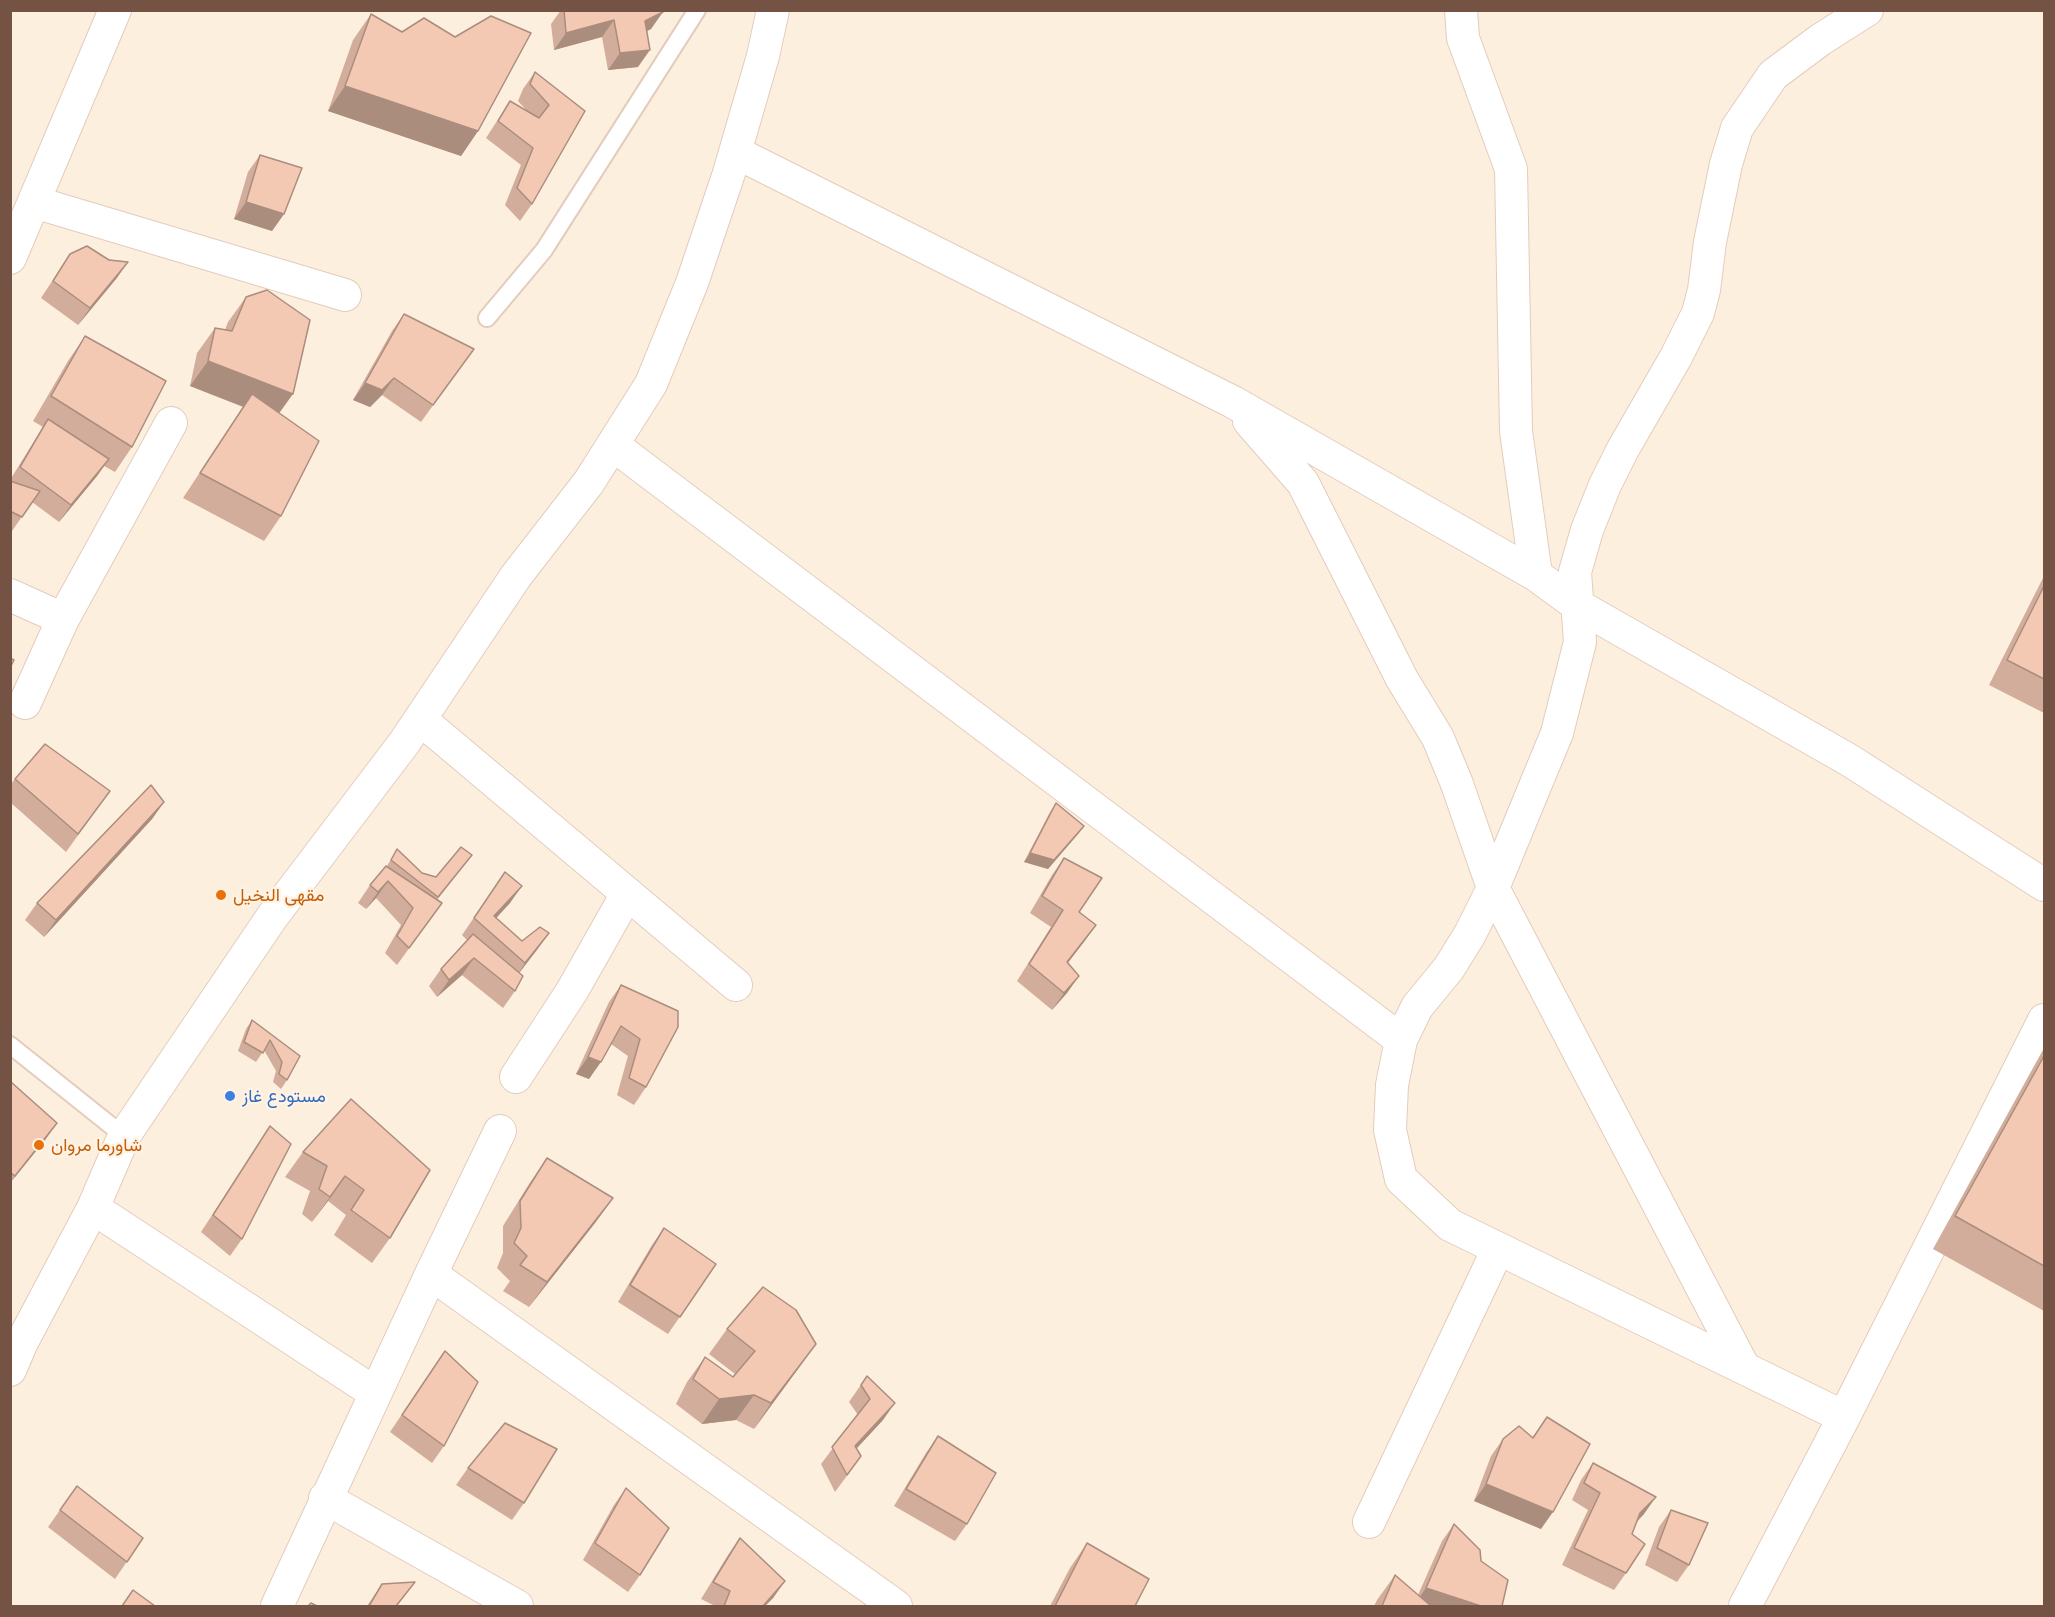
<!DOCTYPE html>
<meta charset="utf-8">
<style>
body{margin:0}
#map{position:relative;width:2055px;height:1617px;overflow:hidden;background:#fdefde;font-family:"Golos Text",sans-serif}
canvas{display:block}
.frame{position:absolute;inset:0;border:12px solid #745345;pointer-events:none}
</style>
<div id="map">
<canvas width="2055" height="1617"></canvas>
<div class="frame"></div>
</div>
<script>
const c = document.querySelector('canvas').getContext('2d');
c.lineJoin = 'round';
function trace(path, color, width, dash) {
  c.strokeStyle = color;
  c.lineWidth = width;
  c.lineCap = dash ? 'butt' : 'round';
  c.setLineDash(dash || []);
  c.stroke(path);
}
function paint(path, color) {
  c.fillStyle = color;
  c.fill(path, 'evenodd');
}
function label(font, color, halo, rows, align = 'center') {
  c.font = font + ' "Golos Text",Vazirmatn,sans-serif';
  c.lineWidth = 4.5;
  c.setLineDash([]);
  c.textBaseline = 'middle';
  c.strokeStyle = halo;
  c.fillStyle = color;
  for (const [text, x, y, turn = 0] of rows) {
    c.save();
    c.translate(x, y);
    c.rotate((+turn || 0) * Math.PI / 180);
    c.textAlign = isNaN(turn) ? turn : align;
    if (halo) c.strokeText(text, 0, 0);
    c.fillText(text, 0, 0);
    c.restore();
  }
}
const service = new Path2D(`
 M487 318 544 250 697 10
 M10 1045 124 1136`);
const minor = new Path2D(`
 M1461 10 1463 38 1511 169 1516 431 1536 575
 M735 152 1233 402 1536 575 1577 605 1849 760 2044 885
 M34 202 345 295
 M10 258 115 10
 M1249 421 1303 483 1402 679 1438 738 1457 784 1493 888 1744 1368
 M613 445 1401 1040
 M10 595 63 619
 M25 703 63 619 171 423
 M420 719 736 985
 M516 1077 572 991 627 894
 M93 1208 375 1393
 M431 1274 896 1606
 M10 1370 22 1342 93 1208 124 1136 272 917 404 743 516 576 589 482 651 384 692 283 729 173 763 56 773 10
 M1844 1417 1450 1225 1401 1179 1390 1130 1392 1085 1401 1040 1417 1007 1449 968 1470 934 1493 888 1557 733 1580 642 1575 572 1587 530 1605 485 1623 449 1676 357 1698 313 1704 290 1710 242 1726 164 1737 128 1773 75 1820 40 1867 10
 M325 1498 517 1606
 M1369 1522 1498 1249
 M277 1606 431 1274 500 1131
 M1745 1606 1844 1417 2044 1020`);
trace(service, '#e3ccbd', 20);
trace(minor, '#e3ccbd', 34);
trace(service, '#fff', 16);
trace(minor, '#fff', 32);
paint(new Path2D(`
 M561 10H663L651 29 647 31 638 67 608 70 602 37 554 50 551 24Z
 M371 14 402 32 455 37 478 131 461 156 328 111 353 40Z
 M535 72 585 111 532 204 520 221 505 205 521 165 486 138 510 101 527 111 518 101 523 89Z
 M260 155 284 214 272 231 234 219 248 172Z
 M70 254 128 262 116 279 78 325 41 298Z
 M246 297 279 413 281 516 264 541 183 498 243 407 190 386 197 353 215 328 225 330 228 322Z
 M404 314 474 349 421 422 382 395 370 407 353 400 392 331Z
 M85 336 132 447 115 472 104 466 97 476 59 522 32 502 10 534V480L43 427 33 421 68 361Z
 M2044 576V713L1989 685Z
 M15 779 110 791 66 852 10 802V785Z
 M164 802 152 819 44 937 25 920 37 903Z
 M1056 803 1084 826 1078 834 1048 869 1024 862 1050 812Z
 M397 849 422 873 436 877 466 863 437 900 442 903 397 965 385 953 401 925 376 898 366 909 358 903 370 885 387 866Z
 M1064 858 1079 912 1096 925 1068 963 1079 976 1067 993 1052 1010 1017 981 1051 927 1030 913 1052 875Z
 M505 872 510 903 496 918 522 941 549 933 519 972 515 991 503 1008 462 975 437 997 429 986 441 969 467 940 462 935Z
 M621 985 678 1027 646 1087 634 1105 617 1095 628 1056 611 1044 589 1079 576 1074 609 1002Z
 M252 1020 300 1056 287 1080 281 1089 273 1082 276 1071 264 1050 256 1062 238 1051 246 1029Z
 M2044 1048V1311L1933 1249Z
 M10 1082 57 1123 45 1140 10 1183Z
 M351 1099 390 1238 372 1263 334 1235 346 1215 328 1201 312 1222 302 1214 310 1191 285 1177 303 1152Z
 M270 1126 242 1239 230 1256 201 1232Z
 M547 1158 613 1198 595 1223 529 1307 503 1291 510 1281 497 1268 503 1253V1226L529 1184Z
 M664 1228 716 1264 668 1334 618 1302 652 1245Z
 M727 1329 816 1344 754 1429 736 1420 702 1424 676 1404 687 1382 705 1357 733 1377 735 1374 709 1354Z
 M433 1368 444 1446 432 1463 390 1432Z
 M867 1376 883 1420 857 1448 849 1473 835 1492 821 1464 858 1415 849 1402Z
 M1547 1417 1541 1529 1474 1501 1491 1456 1503 1439 1532 1438Z
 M938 1436 967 1524 955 1541 894 1506 926 1453Z
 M1593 1463 1644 1514 1637 1522 1632 1534 1626 1573 1614 1590 1562 1565 1588 1510 1572 1500 1581 1480Z
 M468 1468 524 1503 512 1520 456 1485Z
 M626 1488 640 1575 628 1592 583 1560 614 1505Z
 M60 1510 143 1538 115 1579 48 1527Z
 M1671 1510 1689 1565 1677 1582 1645 1565 1659 1527Z
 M1454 1524 1481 1561 1502 1606H1374L1377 1600 1395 1575 1418 1595 1442 1541Z
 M740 1538 785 1581 773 1598 765 1606H715L701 1599 728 1555Z
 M1087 1543 1135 1606H1050L1070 1568Z
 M415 1582 397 1606H367L382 1584Z`), '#d2ad9b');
paint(new Path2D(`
 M663 12 651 29 633 38 645 21Z
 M614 20 602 37 554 50 566 33Z
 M650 50 638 67 608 70 620 53Z
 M345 86 478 131 461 156 328 111Z
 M246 202 284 214 272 231 234 219Z
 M128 262 116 279 78 325 90 308Z
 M208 361 293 394 275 419 190 386Z
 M394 378 382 395 370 407 353 400 365 383Z
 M109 459 97 476 59 522 71 505Z
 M164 802 152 819 44 937 56 920Z
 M1084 826 1078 834 1048 869 1024 862 1030 853Z
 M388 881 376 898 366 909 378 892Z
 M522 886 510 903 486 929 494 916Z
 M1096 925 1084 942 1055 979 1067 962Z
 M549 933 537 950 513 981 525 963Z
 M474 958 462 975 437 997 449 980Z
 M1079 976 1067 993 1052 1010 1064 993Z
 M588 1057 601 1062 589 1079 576 1074Z
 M57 1123 45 1140 10 1183 15 1176Z
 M345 1176 328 1201 312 1222 330 1197Z
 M613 1198 595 1223 529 1307 547 1282Z
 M816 1344 798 1369 754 1429 771 1403Z
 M754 1395 736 1420 702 1424 719 1399Z
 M895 1403 883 1420 843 1463 855 1446Z
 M1486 1484 1553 1512 1541 1529 1474 1501Z
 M1656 1497 1644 1514 1628 1530 1640 1513Z
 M785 1581 773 1598 765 1606H763Z
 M1426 1588 1481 1606H1418L1414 1605Z`), '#ab8d7e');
const building = new Path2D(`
 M564 10H663V12L645 21 650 50 620 53 614 20 566 33Z
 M371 14 402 32 424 18 455 37 491 16 531 33 478 131 345 86Z
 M535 72 585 111 532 204 517 188 533 148 498 121 510 101 539 118 549 105 530 84Z
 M260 155 302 168 284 214 246 202Z
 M87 246 109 260 128 262 90 308 53 281 70 254Z
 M267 290 310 320 293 394 208 361 215 328 232 331 246 297Z
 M404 314 474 349 433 405 394 378 382 390 365 383Z
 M85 336 166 381 132 447 51 396Z
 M252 394 319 441 281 516 200 473Z
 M48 419 109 459 71 505 20 467Z
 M10 481 40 491 22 517 10 511Z
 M2044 586V679L2007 660Z
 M10 658 14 660 10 668Z
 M45 744 110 791 78 834 15 779Z
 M151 785 164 802 56 920 37 903Z
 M1056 803 1084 826 1054 860 1030 853Z
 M461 847 472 855 438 897 391 860 397 849 422 873 436 877Z
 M1064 858 1102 878 1079 912 1096 925 1067 962 1079 976 1064 993 1029 964 1063 910 1042 896Z
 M386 866 442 903 409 948 397 936 413 908 388 881 378 892 370 885Z
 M505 872 522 886 494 916 522 941 540 927 549 933 525 963 474 918Z
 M473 934 523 976 515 991 474 958 449 980 441 969Z
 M621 985 678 1011V1027L646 1087 629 1078 640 1039 621 1026 601 1062 588 1057Z
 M252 1020 300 1056 287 1080 279 1074 282 1062 270 1040 263 1053 244 1042Z
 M2044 1056V1266L1955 1216Z
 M11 1082 57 1123 15 1176 10 1172Z
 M351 1099 430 1170 390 1238 351 1210 364 1190 345 1176 330 1197 319 1189 327 1166 303 1152Z
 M270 1126 291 1144 242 1239 213 1215Z
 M547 1158 613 1198 547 1282 520 1265 527 1256 514 1243 521 1228 520 1201Z
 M664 1228 716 1264 680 1317 630 1285Z
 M763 1287 796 1310 816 1344 771 1403 754 1395 719 1399 693 1379 705 1357 733 1377 755 1351 727 1329Z
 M445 1351 478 1382 444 1446 402 1415Z
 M867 1376 895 1403 855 1446 861 1456 847 1475 832 1447 870 1399 861 1385Z
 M1547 1417 1590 1444 1553 1512 1486 1484 1503 1439 1519 1426 1533 1438Z
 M505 1423 557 1449 524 1503 468 1468Z
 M938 1436 996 1473 967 1524 906 1489Z
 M1593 1463 1656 1497 1640 1513 1632 1534 1645 1544 1626 1573 1574 1548 1600 1493 1584 1483Z
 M77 1486 143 1538 127 1562 60 1510Z
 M626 1488 669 1528 640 1575 595 1543Z
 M1671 1510 1708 1523 1689 1565 1657 1548Z
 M1454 1524 1480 1550 1481 1561 1508 1580 1502 1606H1481L1426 1588Z
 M740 1538 785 1581 763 1606H724L730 1591 713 1582Z
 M1087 1543 1149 1579 1135 1606H1055Z
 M1395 1575 1431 1606H1382Z
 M415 1582 396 1606H369L382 1584Z
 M133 1590 155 1606H122Z
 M311 1603 317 1606H308Z`);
paint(building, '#f4c9b4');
trace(building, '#ab8d7e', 1.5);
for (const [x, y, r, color] of [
 [221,895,6,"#e8710a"],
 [230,1096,6,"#3f7fe0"],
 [39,1145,6,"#e8710a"]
]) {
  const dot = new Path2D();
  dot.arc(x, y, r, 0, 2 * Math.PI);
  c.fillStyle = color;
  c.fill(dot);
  trace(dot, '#fff3e5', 2);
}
label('18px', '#c56008', '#fff3e5', [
 ["مقهى النخيل",233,895],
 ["شاورما مروان",51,1145]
], 'left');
label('18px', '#366cbe', '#fff3e5', [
 ["مستودع غاز",242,1096]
], 'left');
</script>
